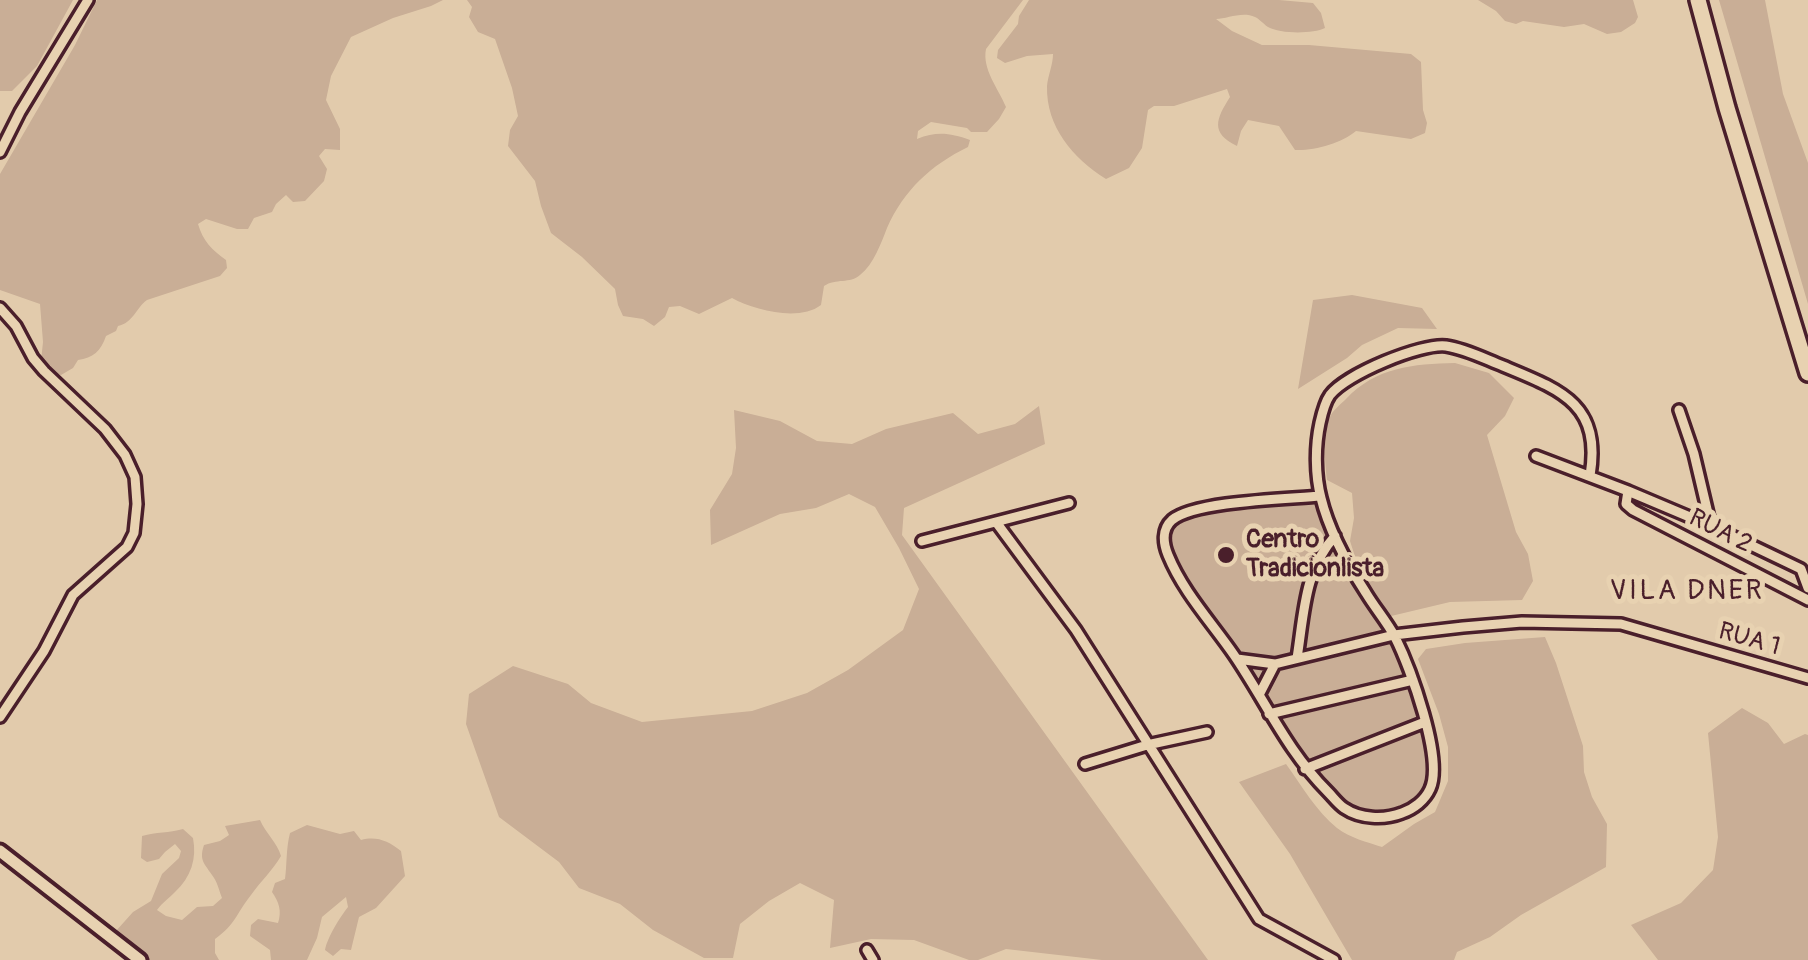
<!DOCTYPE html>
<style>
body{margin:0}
canvas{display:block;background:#e2cbac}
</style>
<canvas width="1808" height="960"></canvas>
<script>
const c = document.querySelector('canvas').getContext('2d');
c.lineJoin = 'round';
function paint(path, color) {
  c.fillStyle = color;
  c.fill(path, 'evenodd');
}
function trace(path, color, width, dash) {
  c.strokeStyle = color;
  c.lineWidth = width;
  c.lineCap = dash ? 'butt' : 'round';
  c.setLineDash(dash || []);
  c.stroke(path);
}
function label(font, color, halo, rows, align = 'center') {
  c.font = font + ' Pangolin,sans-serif';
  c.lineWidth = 10;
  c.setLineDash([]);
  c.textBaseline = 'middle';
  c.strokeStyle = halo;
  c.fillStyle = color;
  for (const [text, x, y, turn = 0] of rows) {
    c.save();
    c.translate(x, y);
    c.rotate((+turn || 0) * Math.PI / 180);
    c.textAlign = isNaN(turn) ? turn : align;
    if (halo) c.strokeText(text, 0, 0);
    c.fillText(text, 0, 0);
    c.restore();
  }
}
paint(new Path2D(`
 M0 0H73L37 66 12 91H0Z
 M97 0H443L431 6 393 18 351 37 331 76 326 100 340 129V150L325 149 319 156 327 169 324 181 305 201 293 202 286 195 276 204 272 212 254 218 248 229H237L206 219 198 224C203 241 212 250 226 260L227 268 220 276 147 300C136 308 133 323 118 326L116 331 106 336C101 351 93 358 78 360L73 368 61 375 53 373 41 361 43 342 40 304 0 290V174L75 45Z
 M467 0H1023L986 49C982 69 998 88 1006 107L999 119 987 132H971L967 128 931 122 918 131 917 139C937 131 950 133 970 140L968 147C931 165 904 190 887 228 881 243 874 264 860 275 850 284 836 278 824 286L821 305C799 322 754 310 732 298L699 314 680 306 669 307 665 317 654 326 643 319 623 316 618 305 615 289 582 257 551 233 541 206 535 181 508 146 510 130 518 116 512 88 495 39 478 32 469 17 472 7Z
 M1029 0H1279L1313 3 1321 13 1325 28C1313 34 1280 34 1268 27 1267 27 1257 17 1255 17 1242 11 1227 19 1216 19L1232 31 1262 45H1309L1411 54 1421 62 1423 110 1427 123 1425 133 1411 139 1356 131C1342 143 1314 151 1295 150L1279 126 1248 120 1241 131 1237 146C1210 133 1216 119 1230 97L1227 89 1174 106H1154L1148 110 1142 148 1129 168 1106 179C1073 158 1046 127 1047 86 1048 75 1053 65 1053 54L1027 56 1005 63 997 58 998 50 1018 24 1019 16Z
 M1478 0H1633L1638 17 1635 23 1621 32 1607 34 1584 24 1564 27 1523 21 1516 24 1505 21 1496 11Z
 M1719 0H1765L1783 94 1808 163V304Z
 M1352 295 1422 308 1437 329 1398 328 1362 345 1347 358 1298 389 1313 300Z
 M1455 363 1489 373 1514 398 1505 416 1487 435 1516 532 1528 554 1533 581 1522 600 1450 602 1387 617 1361 575 1350 541 1354 518 1352 493 1327 480C1325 462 1322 433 1330 417 1332 411 1341 404 1346 399 1376 367 1413 364 1455 363Z
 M1039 406 1045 444 904 508 902 535 1208 960H1102L1006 949 978 960H969L914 940 871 939 830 948 834 900 800 883 769 901 740 924 733 958H704L653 930 620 904 579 888 559 862 499 817 466 724 469 694 513 666 568 684 591 703 642 722 752 711 807 693 848 670 903 630 919 589 899 548 875 507 849 494 816 508 780 514 711 545 710 510 732 474 736 448 734 410 780 421 817 441 852 444 886 429 953 413 978 434 1015 424Z
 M1320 496 1335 536 1394 635 1432 747V786L1421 802 1375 818 1345 809 1305 769 1166 551 1171 520 1192 511Z
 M1545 637 1556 663 1583 746 1584 772 1592 797 1607 824 1606 867 1521 915 1490 937 1457 952 1454 960H1352L1290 854 1239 782 1286 764C1301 785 1317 812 1337 828 1350 838 1367 842 1382 847L1414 824 1435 812 1448 781V747L1439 714 1418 659 1426 649 1465 643Z
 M1742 708 1768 723 1784 744 1805 734 1808 735V960H1658L1631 925 1681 903 1713 870 1718 837 1708 733Z
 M260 820C266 834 277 842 281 856 272 871 261 881 251 895 236 914 236 924 215 939V953L219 960H148L116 931 133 912 151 901 162 874 179 858 181 851 175 844 165 852 159 859 147 862 141 858 142 836C156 832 169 833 183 829L193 838C197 859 191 877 175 892 168 899 163 902 157 910L166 916 182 920 197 907 213 906 222 898C219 890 217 881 212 875 204 863 199 860 204 845L220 841 229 835 225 826Z
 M307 825 340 834 354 831 361 840C377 836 388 841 401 851L405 876 376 908 359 917 351 950 341 949 333 956 325 950C327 938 340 917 348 907L346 897 322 917 317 938 307 960H271L270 950 250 936 251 925 258 919 278 923C282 911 279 902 272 892L275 883 285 879C287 863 286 848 290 833Z`), '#c9ae96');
const minor = new Path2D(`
 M0 152 20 112 88 0
 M0 308 16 326 33 358 44 371 105 429 125 455 135 477 137 504 134 533 127 547 73 595 44 651 0 717
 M1679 410 1694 454 1711 526
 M1536 456 1628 491 1626 504 1633 510 1808 600
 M1628 491 1711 526 1801 569 1808 588
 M1320 496C1288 499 1195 501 1172 520 1162 529 1163 543 1168 555 1183 592 1212 623 1234 655 1266 702 1287 751 1328 792 1333 797 1338 804 1344 808 1360 819 1384 820 1402 813 1414 809 1425 800 1430 789 1444 759 1410 667 1395 637 1387 622 1375 608 1366 593 1348 565 1329 531 1321 498 1315 475 1315 446 1320 423 1322 414 1325 402 1330 395 1346 374 1421 343 1446 346 1466 349 1485 359 1503 366 1561 390 1602 404 1590 476
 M996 522 1076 630 1259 919 1334 960
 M922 541 1069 503
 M1297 658C1304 615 1304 570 1335 536
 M1237 659 1275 664 1394 635 1463 627 1522 622 1621 624 1808 678
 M1259 695 1275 664
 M1269 714 1413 680
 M1085 764 1147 745 1207 732
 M1305 769 1425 722
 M867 950 873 960`);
const tertiary = new Path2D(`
 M0 851 140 960`);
const trunk = new Path2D(`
 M1698 0 1727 108 1808 373`);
trace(minor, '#4a1f2b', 16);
trace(tertiary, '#4a1f2b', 19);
trace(trunk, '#4a1f2b', 22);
trace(minor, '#e8d2b1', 9);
trace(tertiary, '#e8d2b1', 11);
trace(trunk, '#e8d2b1', 15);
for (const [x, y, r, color] of [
 [1226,555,10,"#4a1f2b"]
]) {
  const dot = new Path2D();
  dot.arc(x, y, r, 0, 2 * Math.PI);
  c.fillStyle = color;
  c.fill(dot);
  trace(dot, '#e8d2b1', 4);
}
label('25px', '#4a1f2b', '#e8d2b1', [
 ["RUA 2",1720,532,27],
 ["RUA 1",1749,640,16]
]);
label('bold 25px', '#4a1f2b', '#e8d2b1', [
 ["Centro",1246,541],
 ["Tradicionlista",1246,570]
], 'left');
c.letterSpacing = '2.5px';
label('28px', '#4a1f2b', '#e8d2b1', [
 ["VILA DNER",1687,592]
]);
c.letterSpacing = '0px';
</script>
